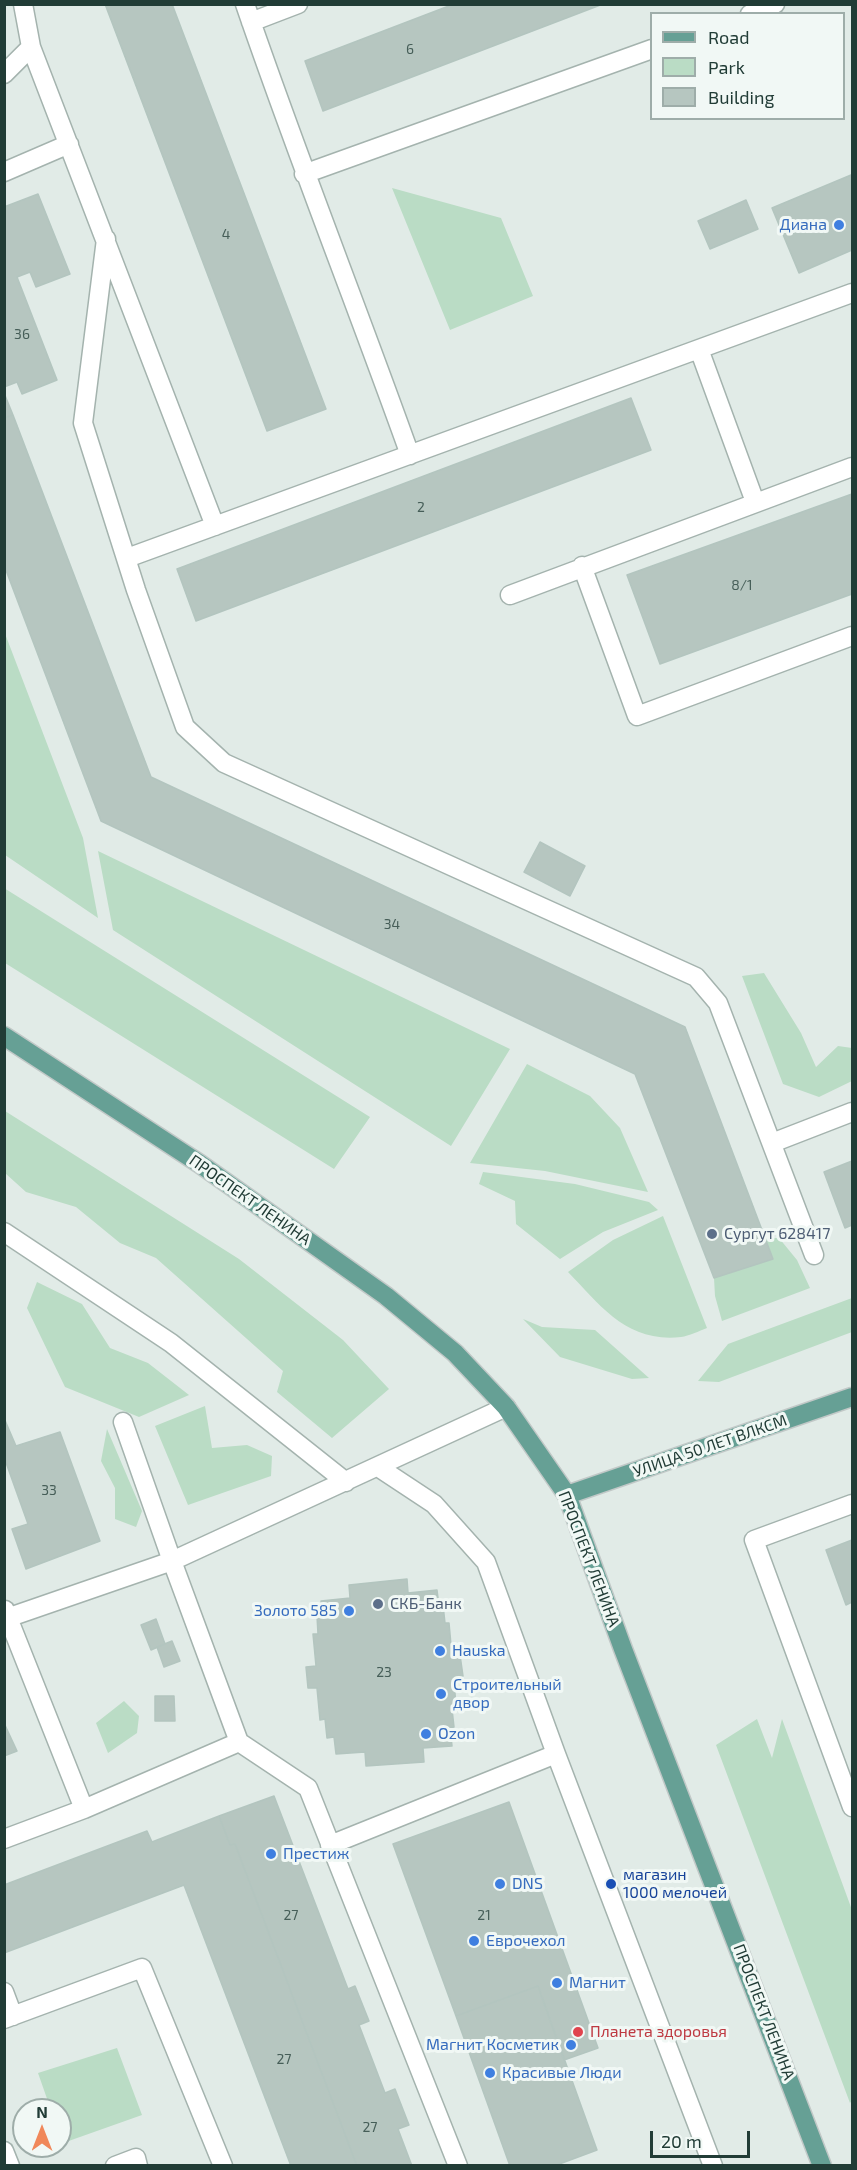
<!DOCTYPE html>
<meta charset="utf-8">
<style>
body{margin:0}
#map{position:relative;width:857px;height:2170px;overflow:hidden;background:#e1ebe7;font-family:"Exo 2",sans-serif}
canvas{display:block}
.frame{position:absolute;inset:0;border:6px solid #213c36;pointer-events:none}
.legend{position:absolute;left:650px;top:12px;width:195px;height:108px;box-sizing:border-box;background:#f1f8f5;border:2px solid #9eada9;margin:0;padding:8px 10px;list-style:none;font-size:18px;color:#213c36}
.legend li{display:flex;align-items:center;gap:12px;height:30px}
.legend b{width:30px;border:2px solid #9eada9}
.north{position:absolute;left:12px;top:2098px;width:60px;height:60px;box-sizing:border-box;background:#f1f8f5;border:2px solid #9eada9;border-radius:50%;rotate:0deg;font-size:16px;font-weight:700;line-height:24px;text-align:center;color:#213c36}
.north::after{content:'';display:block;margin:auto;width:21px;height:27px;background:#f0885a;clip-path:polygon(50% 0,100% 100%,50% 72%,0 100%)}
.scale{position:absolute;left:650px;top:2131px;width:100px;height:27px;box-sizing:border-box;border:3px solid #213c36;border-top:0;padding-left:8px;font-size:18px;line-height:21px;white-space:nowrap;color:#213c36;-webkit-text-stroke:4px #f1f8f5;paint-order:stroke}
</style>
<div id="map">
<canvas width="857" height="2170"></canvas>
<div class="frame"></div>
<ul class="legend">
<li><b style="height:8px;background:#66a095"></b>Road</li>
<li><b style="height:16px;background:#badcc5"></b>Park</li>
<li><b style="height:16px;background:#b6c6c0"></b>Building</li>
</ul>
<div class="north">N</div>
<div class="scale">20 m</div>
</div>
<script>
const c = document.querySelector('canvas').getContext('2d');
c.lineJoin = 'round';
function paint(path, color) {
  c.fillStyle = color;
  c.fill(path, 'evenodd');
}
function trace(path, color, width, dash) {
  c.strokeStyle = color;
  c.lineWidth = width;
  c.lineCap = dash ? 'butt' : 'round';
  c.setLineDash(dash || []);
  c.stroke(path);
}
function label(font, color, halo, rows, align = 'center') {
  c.font = font + ' "Exo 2",sans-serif';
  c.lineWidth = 6;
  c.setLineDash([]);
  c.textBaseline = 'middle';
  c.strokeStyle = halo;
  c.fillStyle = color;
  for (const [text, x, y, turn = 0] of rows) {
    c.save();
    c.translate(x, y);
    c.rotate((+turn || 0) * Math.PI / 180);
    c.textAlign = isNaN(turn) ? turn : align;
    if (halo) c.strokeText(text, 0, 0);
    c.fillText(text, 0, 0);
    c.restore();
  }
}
paint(new Path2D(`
 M392 188 501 218 533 296 450 330Z
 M4 631 83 838 98 918 5 855Z
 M98 851 510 1049 451 1146 113 930Z
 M4 888 370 1117 334 1169 5 963Z
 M764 973 801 1033 816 1067 838 1046 852 1048V1081L819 1097 783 1084 742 976Z
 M527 1064 590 1096 620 1128 648 1192 545 1171 470 1163Z
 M5 1111 239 1259 343 1340 389 1389 332 1438 277 1392 283 1371 156 1258 120 1243 76 1207 26 1192 5 1173Z
 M483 1172 575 1184 649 1202 658 1210 603 1232 560 1259 516 1224 515 1201 479 1184Z
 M663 1216 707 1328C699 1331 689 1336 681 1337 627 1343 601 1306 568 1272L613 1240Z
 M765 1238H779L797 1260 810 1288 722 1321 715 1296 714 1278 773 1259Z
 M37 1282 82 1304 110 1348 148 1363 189 1395 139 1417 65 1387 27 1308Z
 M852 1298V1332L719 1382 698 1381 728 1344Z
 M523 1319 542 1327 595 1330 649 1378 632 1379 560 1357Z
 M205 1406 212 1448 247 1445 272 1456 271 1476 188 1505 155 1426Z
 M107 1429 142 1511 136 1527 115 1519V1488L101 1461Z
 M124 1701 139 1716 137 1733 108 1753 96 1723Z
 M757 1719 772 1758 782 1719 852 1910V2100L850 2103 716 1745Z
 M117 2048 142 2115 63 2143 60 2136V2110H51L38 2073Z`), '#badcc5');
const building = new Path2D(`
 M105 4H172L326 409 267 431Z
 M454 4H603L323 111 305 61Z
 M851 175 852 250 799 273 772 208Z
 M38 194 70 274 36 287 30 272 17 277 57 380 22 394 17 382 4 387V207Z
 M746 200 758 229 710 249 698 221Z
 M4 393 13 415 4 418Z
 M631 398 651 450 196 621 177 569Z
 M13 415 151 777 685 1027 773 1259 714 1278 635 1074 101 821 4 565V418Z
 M852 494V594L660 664 627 575Z
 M540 842 585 866 570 896 524 872Z
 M852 1161V1225L845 1228 824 1172Z
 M4 1418 16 1446 60 1432 100 1541 26 1569 12 1529 28 1524 4 1457Z
 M852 1540V1602L846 1605 826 1550Z
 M407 1579 408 1593 437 1590 439 1606 443 1605 445 1623H449L452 1656 460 1655 463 1676 454 1677 456 1709H452L454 1727 450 1728 452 1746 423 1748 424 1762 366 1766 365 1752 336 1754 334 1737 327 1738 325 1719 320 1720 317 1688H308L306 1667 316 1666 313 1634H318L317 1616 322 1615 321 1601 350 1598 349 1585Z
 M156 1619 165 1644 151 1650 141 1625Z
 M172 1641 180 1661 164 1667 157 1647Z
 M155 1696H174L175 1721H155Z
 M4 1723 17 1751 4 1756Z
 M274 1796 348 1989 355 1986 369 2021 359 2025 385 2093 395 2089 409 2125 398 2129 412 2166H357L235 1844 230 1845 219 1816Z
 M509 1802 598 2048 564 2060 538 1986 456 2016 393 1844Z
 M219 1816 230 1845 235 1844 357 2166H291L184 1885 4 1953V1885L147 1831 152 1842Z
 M538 1986 597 2150 554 2166H510L456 2016Z`);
paint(building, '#b6c6c0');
trace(building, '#b3c5bf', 1.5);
const minor = new Path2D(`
 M23 4 31 47 215 526
 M245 4C297 156 356 304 410 455
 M750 14 775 4
 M251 22 298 4
 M4 74 31 47
 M4 172 69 144
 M304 174 652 49
 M106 239 83 423 136 590 185 727 224 763 696 977 718 1003 814 1255
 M699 349 755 502
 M127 558 852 293
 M582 566 637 716 852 636
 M510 595 852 467
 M772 1143 852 1112
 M4 1232 171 1343 346 1482
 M123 1422 172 1561 239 1742 308 1788 458 2166
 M378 1467 434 1504 486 1562 556 1754 713 2166
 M852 1504 754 1540 852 1807
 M5 1610 84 1809
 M4 1619 172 1561 506 1407
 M4 1839 84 1809 239 1742
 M330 1845 556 1754
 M4 1992 13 2016
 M4 2019 142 1968 223 2166
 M4 2151 10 2166
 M115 2166 136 2158 138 2166`);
const major = new Path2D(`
 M4 1036 200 1164 386 1296 455 1353 506 1407 567 1495 623 1649 822 2166
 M567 1495 852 1397`);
trace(minor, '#a4b3ae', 21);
trace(major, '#c1c8c7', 21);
trace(minor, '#fff', 18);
trace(major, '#66a095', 18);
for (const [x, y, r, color] of [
 [839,225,6,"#3f7fe0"],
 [712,1234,6,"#5c6f8a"],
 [378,1604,6,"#5c6f8a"],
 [349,1611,6,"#3f7fe0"],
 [440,1651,6,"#3f7fe0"],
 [441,1694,6,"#3f7fe0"],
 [426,1734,6,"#3f7fe0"],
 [271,1854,6,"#3f7fe0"],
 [500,1884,6,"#3f7fe0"],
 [611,1884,6,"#1a4fb4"],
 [474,1941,6,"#3f7fe0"],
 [557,1983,6,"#3f7fe0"],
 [578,2032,6,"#e0444e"],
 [571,2045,6,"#3f7fe0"],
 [490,2073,6,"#3f7fe0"]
]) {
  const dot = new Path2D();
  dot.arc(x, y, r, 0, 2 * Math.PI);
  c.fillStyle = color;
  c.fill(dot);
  trace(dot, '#f1f8f5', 2);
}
label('14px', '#465e58', null, [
 ["6",410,49],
 ["4",226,234],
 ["36",22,334],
 ["2",421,507],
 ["8/1",742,585],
 ["34",392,924],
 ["33",49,1490],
 ["23",384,1672],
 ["27",291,1915],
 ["21",484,1915],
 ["27",284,2059],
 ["27",370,2127]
]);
label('16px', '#366cbe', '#f1f8f5', [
 ["Диана",827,225,"right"],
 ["Золото 585",337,1611,"right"],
 ["Hauska",452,1651],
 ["Строительный",453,1685],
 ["двор",453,1703],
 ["Ozon",438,1734],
 ["Престиж",283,1854],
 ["DNS",512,1884],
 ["Еврочехол",486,1941],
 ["Магнит",569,1983],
 ["Магнит Косметик",559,2045,"right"],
 ["Красивые Люди",502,2073]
], 'left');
label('16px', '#213c36', '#f1f8f5', [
 ["ПРОСПЕКТ ЛЕНИНА",250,1200,35],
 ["УЛИЦА 50 ЛЕТ ВЛКСМ",710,1446,-19],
 ["ПРОСПЕКТ ЛЕНИНА",589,1559,69],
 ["ПРОСПЕКТ ЛЕНИНА",764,2012,69]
]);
label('16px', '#4e5e75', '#f1f8f5', [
 ["Сургут 628417",724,1234],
 ["СКБ-Банк",390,1604]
], 'left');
label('16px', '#164399', '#f1f8f5', [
 ["магазин",623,1875],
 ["1000 мелочей",623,1893]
], 'left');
label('16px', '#be3a42', '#f1f8f5', [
 ["Планета здоровья",590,2032]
], 'left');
</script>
